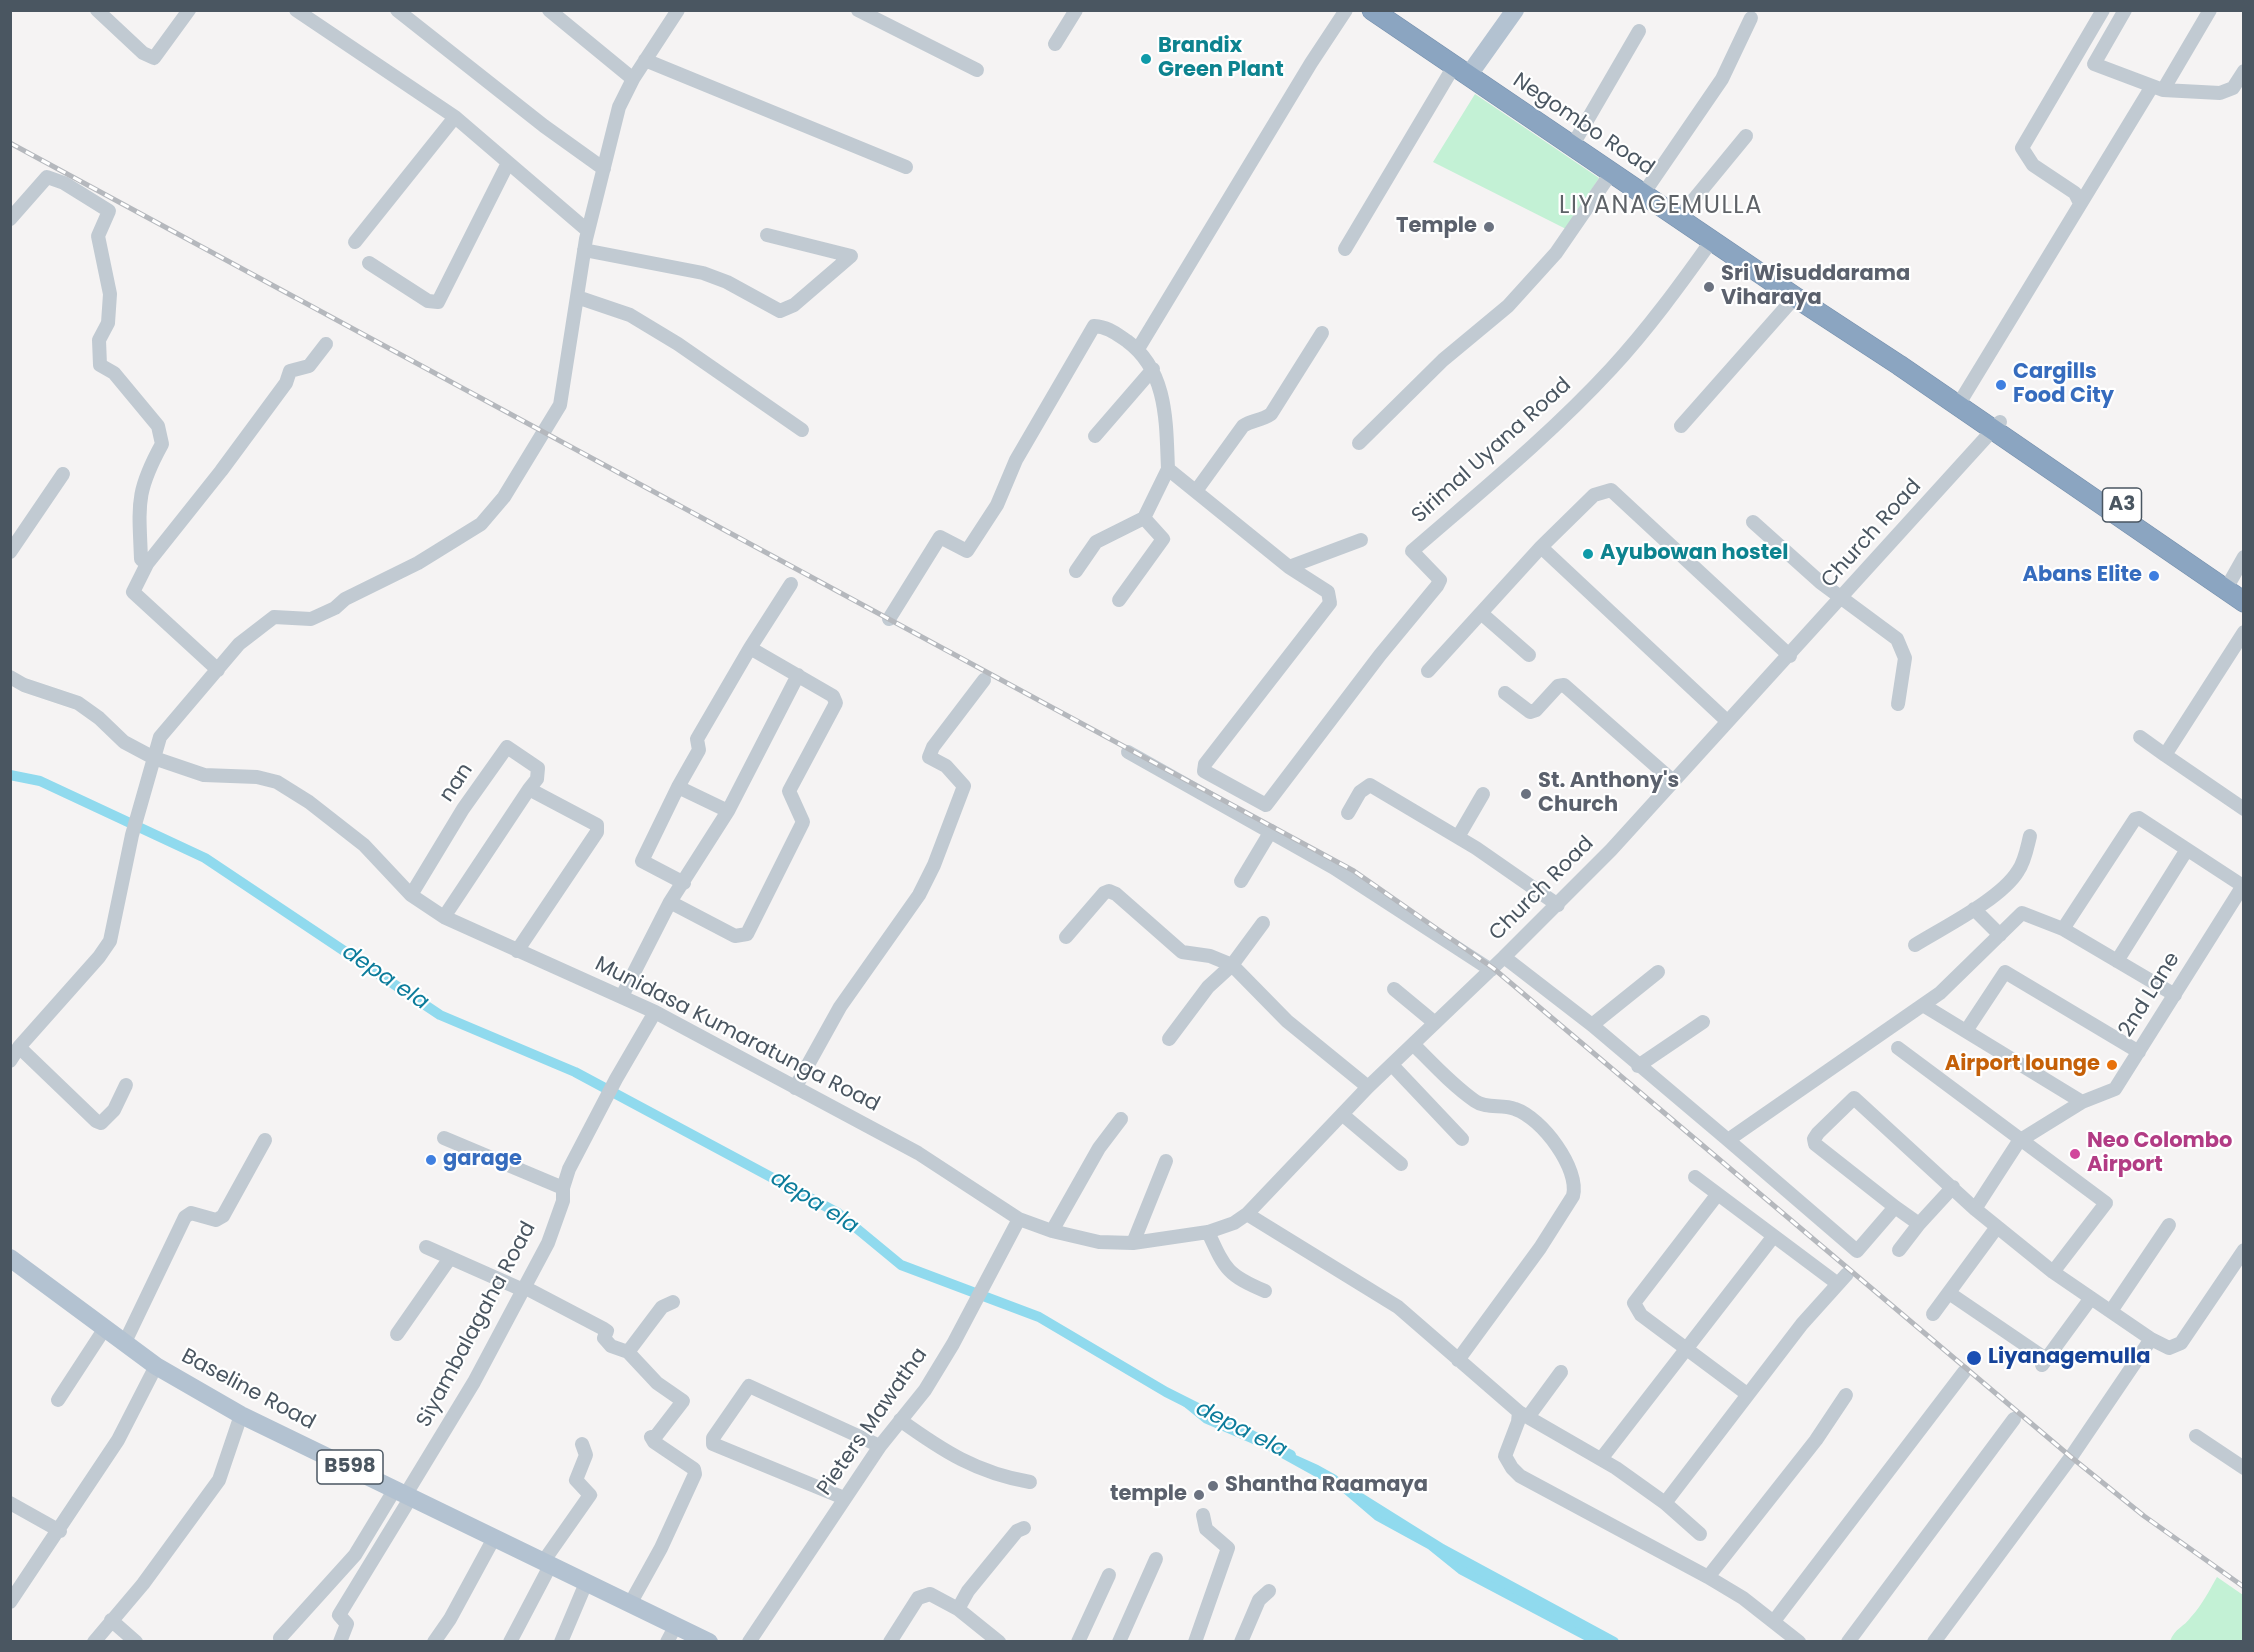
<!DOCTYPE html>
<style>
body{margin:0}
#map{position:relative;width:2254px;height:1652px;overflow:hidden;background:#f5f3f3;font-family:Poppins,sans-serif}
canvas{display:block}
.frame{position:absolute;inset:0;border:12px solid #4a5661;pointer-events:none}
</style>
<div id="map">
<canvas width="2254" height="1652"></canvas>
<div class="frame"></div>
</div>
<script>
const c = document.querySelector('canvas').getContext('2d');
c.lineJoin = 'round';
function paint(path, color) {
  c.fillStyle = color;
  c.fill(path, 'evenodd');
}
function trace(path, color, width, dash) {
  c.strokeStyle = color;
  c.lineWidth = width;
  c.lineCap = dash ? 'butt' : 'round';
  c.setLineDash(dash || []);
  c.stroke(path);
}
function label(font, color, halo, rows, align = 'center') {
  c.font = font + ' Poppins,sans-serif';
  c.lineWidth = 4.5;
  c.setLineDash([]);
  c.textBaseline = 'middle';
  c.strokeStyle = halo;
  c.fillStyle = color;
  for (const [text, x, y, turn = 0] of rows) {
    c.save();
    c.translate(x, y);
    c.rotate((+turn || 0) * Math.PI / 180);
    c.textAlign = isNaN(turn) ? turn : align;
    if (halo) c.strokeText(text, 0, 0);
    c.fillText(text, 0, 0);
    c.restore();
  }
}
paint(new Path2D(`
 M1475 94 1599 178 1566 229 1433 162Z
 M2217 1577 2243 1595V1641H2170C2175 1628 2184 1627 2191 1617 2202 1605 2209 1591 2217 1577Z`), '#c3f1d5');
paint(new Path2D(`
 M1166 1392 1209 1416 1318 1465 1336 1475 1380 1513 1614 1641H1586L1459 1574 1428 1549 1375 1520 1341 1491 1267 1450 1204 1423Z`), '#90daee');
trace(new Path2D(`
 M10 775 40 781 205 858 440 1015 575 1072 838 1213 901 1265 1039 1317 1166 1392 1291 1455
 M1351 1492 1442 1549 1614 1642`), '#90daee', 10);
const highway = new Path2D(`
 M1372 10 1795 297 1899 365 2244 602`);
trace(highway, '#7690ad', 21);
trace(new Path2D(`
 M97 10 143 53 154 58 189 10
 M296 10 455 117 588 231
 M397 10 544 126 604 169
 M549 10 633 79
 M858 10 977 70
 M2125 10 2094 64 2163 90 2220 93 2233 88 2244 71
 M1055 44 1076 10
 M645 60 906 167
 M2163 90 2210 10
 M1578 136 1639 31
 M1650 184 1722 79 1751 18
 M2080 203 2075 193 2033 165 2022 148 2103 10
 M1686 209 1746 136
 M10 219 47 177 64 183 109 211 98 236 110 294 108 323 99 340 100 365 114 373 158 426 162 444C135 493 139 505 141 559L147 564 133 592 218 670
 M355 242 455 117
 M1345 249 1454 66
 M584 250 703 273 727 282 780 311 794 305 851 256 767 235
 M369 263 428 301 438 302 508 163
 M577 297 630 315 678 344 802 430
 M1138 349 1311 63 1346 10
 M1963 397 2151 88
 M1681 426 1795 297
 M1095 436 1153 369
 M1359 443 1443 360 1508 306 1556 253 1611 173
 M1196 491 1243 426C1252 420 1261 421 1271 414L1322 333
 M1753 522 1820 582 1897 639 1905 658 1898 704
 M1541 547 1727 721
 M10 552 63 474
 M147 564 221 471 286 383 290 371 309 366 326 344
 M1289 567 1361 540
 M1076 571 1096 542 1144 518
 M2231 580 2244 557
 M1119 600 1163 539 1144 518 1168 469
 M1481 613 1529 655
 M889 619 940 537 967 551 997 505 1016 460 1094 326C1108 327 1115 333 1127 341 1168 371 1166 423 1168 469L1289 567 1328 592 1330 603 1205 764 1204 771 1266 805 1380 655 1437 586 1440 580 1412 551C1480 492 1550 435 1611 369 1648 329 1680 285 1712 240
 M2244 632 2165 755 2244 809
 M750 648 791 584
 M1428 671 1541 547 1594 495 1611 490 1790 656
 M10 677 24 685 78 703 99 718 124 742 154 758 204 775 257 777 277 782 309 802 364 845 411 895 444 917 655 1012 918 1153 1019 1219 1052 1231 1099 1242 1133 1243 1208 1232 1234 1223 1247 1214 1368 1087 1504 957 1611 850 2000 422
 M1505 693 1530 712 1536 710 1558 686 1564 685 1673 781
 M2140 737 2165 755
 M1128 752 1334 868 1491 970
 M678 787 642 861 684 883
 M728 811 798 675
 M1348 813 1360 792 1370 785 1476 848 1558 905
 M1458 837 1483 794
 M1241 881 1271 831
 M411 895 463 809 507 747 538 768 537 779 529 789
 M1974 909 2000 935
 M444 917 529 789 597 825V832L517 951
 M1066 937 1104 893 1109 891 1116 894 1182 952 1210 956 1232 965 1287 1021 1368 1087
 M1915 945C1944 927 2001 899 2018 871 2025 861 2027 848 2030 836
 M1504 957 1592 1025 1728 1140 1940 993 2022 913 2063 929
 M2117 961 2186 851
 M1394 989 1435 1023
 M2175 995 2063 929 2135 819 2139 818 2243 886
 M622 996 670 902 728 811 678 787 699 750 697 739 750 648 833 696 836 703 789 791 803 822 747 934 735 936 670 902
 M1923 1005 2082 1102
 M1592 1025 1658 972
 M1966 1031 2005 972 2139 1052
 M1169 1039 1208 987 1232 965 1263 923
 M1413 1044C1432 1063 1452 1085 1475 1101 1486 1109 1502 1104 1515 1109 1542 1118 1580 1169 1573 1196L1540 1248 1458 1360
 M19 1047 96 1121 101 1123 114 1110 126 1085
 M1898 1048 2106 1203 2053 1272
 M10 1061 19 1047 99 957 110 941 132 835 160 737 239 644 274 617 311 619 335 608 345 599 418 563 481 524 504 497 560 405 586 239 619 107 633 79 678 10
 M1392 1065 1462 1139
 M1638 1066 1703 1022
 M795 1088 840 1007 919 895 934 865 964 786 946 766 929 757 933 747 984 680
 M1343 1115 1401 1164
 M444 1138 563 1188
 M1728 1140 1857 1251 1895 1207 1919 1224 1953 1187
 M1695 1177 1838 1284
 M1717 1195 1634 1303 1641 1315 1747 1394
 M1895 1207 1815 1144 1814 1139 1818 1133 1854 1098 1975 1209 2053 1272 2151 1339 2169 1348 2181 1343 2244 1250
 M1975 1209 2019 1141 2082 1102 2115 1089 2244 884
 M1247 1214 1398 1307 1519 1412 1616 1468 1665 1503 1700 1534
 M1052 1231 1099 1148 1121 1119
 M1208 1232C1225 1269 1227 1275 1265 1291
 M1133 1243 1166 1161
 M426 1247 523 1290
 M1899 1250 1919 1224
 M524 1287 604 1329 607 1331 604 1338 611 1346 628 1352 657 1383 683 1401 656 1436 651 1437 654 1442 694 1469 695 1474 661 1548 630 1604
 M1949 1293 2046 1359
 M2111 1311 2169 1225
 M1933 1314 1997 1227
 M397 1334 450 1258
 M125 1342 185 1217 191 1213 216 1220 223 1216 265 1140
 M628 1352 662 1307 673 1302
 M2042 1365 2091 1298
 M58 1400 105 1328
 M1519 1412 1518 1422 1505 1456 1512 1468 1520 1476 1708 1577 1743 1598 1799 1642
 M1528 1417 1561 1372
 M900 1420C943 1451 977 1473 1030 1482
 M2196 1436 2244 1468
 M1601 1459 1773 1237
 M406 1494 474 1382 548 1243 563 1201V1188L569 1169 616 1079 655 1012
 M844 1498 713 1444V1438L749 1386 880 1446
 M10 1503 60 1531
 M1665 1503 1802 1324 1847 1274
 M543 1562 590 1495 576 1480 586 1455 582 1444
 M1708 1577 1816 1440 1846 1395
 M10 1602 118 1440 156 1366
 M958 1609 968 1591 1017 1531 1024 1528
 M111 1620 136 1642
 M1774 1621 1964 1372
 M94 1642 143 1584 219 1480 241 1415
 M281 1642 280 1638 355 1555 395 1489
 M340 1642 347 1624 339 1615 411 1497
 M434 1642 450 1619 494 1538
 M510 1642 550 1566
 M561 1642 586 1583
 M667 1642 676 1625
 M749 1642 880 1446 925 1390 953 1344 1019 1219
 M890 1642 918 1598 930 1594 958 1609 999 1642
 M1078 1642 1109 1575
 M1119 1642 1156 1559
 M1195 1642 1228 1548 1206 1529 1203 1515
 M1241 1642 1259 1600 1269 1591
 M1848 1642 2014 1419
 M1934 1642 2071 1457 2151 1339`), '#c1cad2', 14);
trace(new Path2D(`
 M1468 76 1515 10
 M10 1258 156 1366 241 1415 709 1642`), '#b3c2d1', 18);
trace(highway, '#8ba5c1', 20);
const rail = new Path2D(`
 M10 143 1354 871 1493 968 2071 1457 2144 1516 2244 1587`);
trace(rail, '#b5b8bd', 5);
trace(rail, '#fff', 3, [9]);
for (const [x, y, r, color] of [
 [1146,59,6,"#0f9aa8"],
 [1489,227,6,"#6b7280"],
 [1709,287,6,"#6b7280"],
 [2001,385,6,"#3f7fe0"],
 [1588,554,6,"#0f9aa8"],
 [2154,576,6,"#3f7fe0"],
 [1526,794,6,"#6b7280"],
 [2112,1065,6,"#e8710a"],
 [2075,1154,6,"#d1479c"],
 [431,1160,6,"#3f7fe0"],
 [1974,1358,8,"#1a4fb4"],
 [1213,1486,6,"#6b7280"],
 [1199,1495,6,"#6b7280"]
]) {
  const dot = new Path2D();
  dot.arc(x, y, r, 0, 2 * Math.PI);
  c.fillStyle = color;
  c.fill(dot);
  trace(dot, '#fff', 2);
}
for (const [x, y, w] of [
 [2122,505,39],
 [350,1467,66]
]) {
  const box = new Path2D();
  box.roundRect(x - w / 2, y - 17, w, 34, 4.5);
  c.fillStyle = '#fff';
  c.fill(box);
  trace(box, '#4a5661', 1.5);
}
label('bold 20px', '#4a5661', null, [
 ["A3",2122,505],
 ["B598",350,1467]
]);
label('bold 21px', '#0d838f', '#fff', [
 ["Brandix",1158,47],
 ["Green Plant",1158,71],
 ["Ayubowan hostel",1600,554]
], 'left');
label('21px', '#4a5661', '#fff', [
 ["Negombo Road",1583,125,34],
 ["Sirimal Uyana Road",1492,451,-42],
 ["Church Road",1872,534,-48],
 ["nan",457,783,-56],
 ["Church Road",1542,889,-45],
 ["2nd Lane",2150,995,-58],
 ["Munidasa Kumaratunga Road",737,1035,27],
 ["Siyambalagaha Road",477,1325,-62],
 ["Baseline Road",248,1390,28],
 ["Pieters Mawatha",873,1422,-55]
]);
label('bold 21px', '#5b616d', '#fff', [
 ["Temple",1477,227,"right"],
 ["Sri Wisuddarama",1721,275],
 ["Viharaya",1721,299],
 ["St. Anthony's",1538,782],
 ["Church",1538,806],
 ["Shantha Raamaya",1225,1486],
 ["temple",1187,1495,"right"]
], 'left');
label('bold 21px', '#366cbe', '#fff', [
 ["Cargills",2013,373],
 ["Food City",2013,397],
 ["Abans Elite",2142,576,"right"],
 ["garage",443,1160]
], 'left');
label('bold 21px', '#c56008', '#fff', [
 ["Airport lounge",2100,1065]
], 'right');
label('bold 21px', '#b23c85', '#fff', [
 ["Neo Colombo",2087,1142],
 ["Airport",2087,1166]
], 'left');
label('bold 21px', '#164399', '#fff', [
 ["Liyanagemulla",1988,1358]
], 'left');
label('italic 22px', '#0c7c9b', '#fff', [
 ["depa ela",385,978,34],
 ["depa ela",814,1203,32],
 ["depa ela",1241,1430,27]
]);
c.letterSpacing = '1.5px';
label('24px', '#5f6368', '#fff', [
 ["LIYANAGEMULLA",1661,207]
]);
c.letterSpacing = '0px';
</script>
